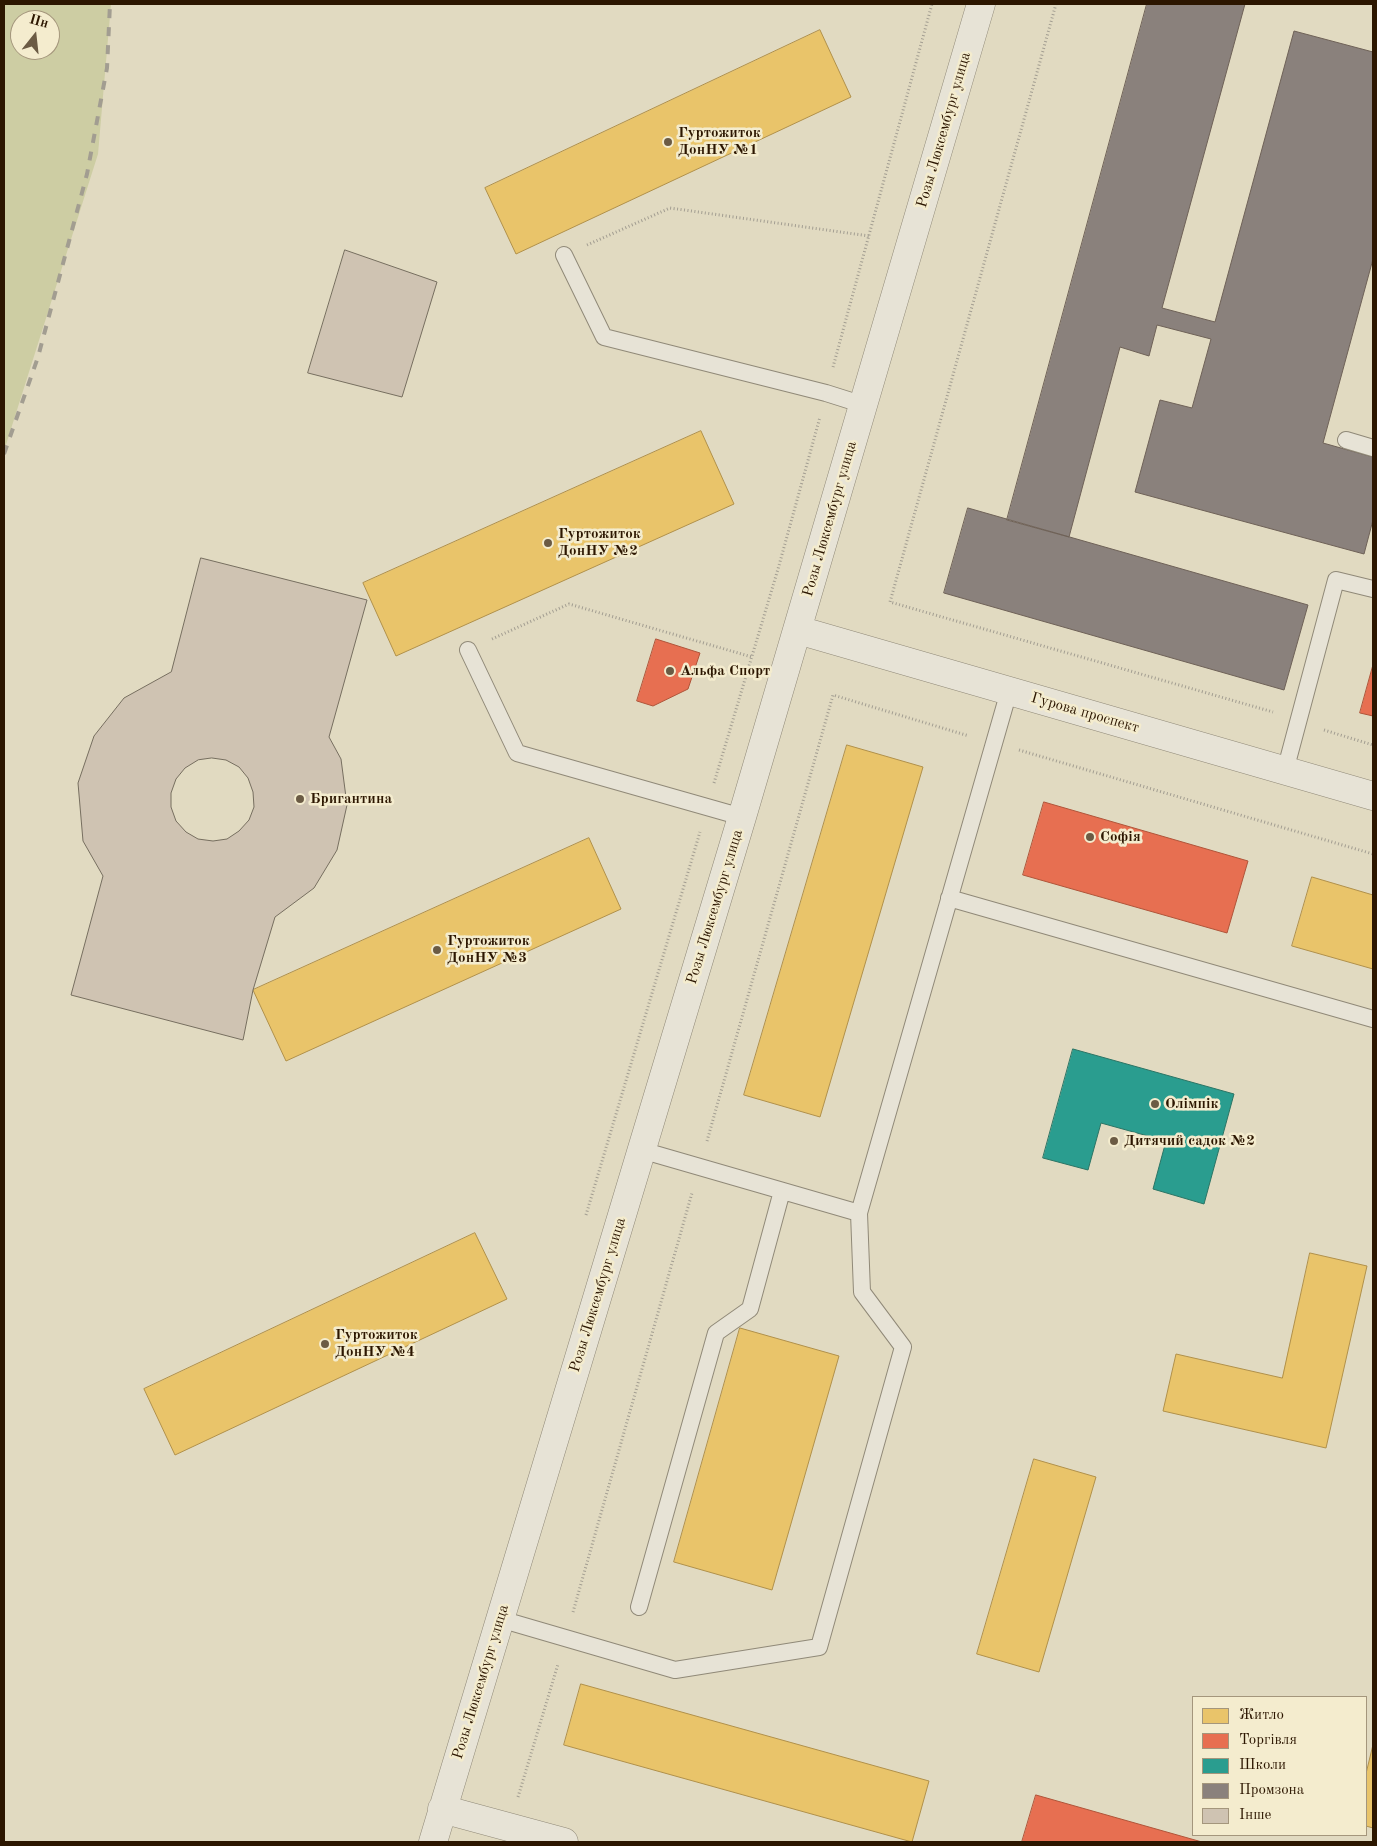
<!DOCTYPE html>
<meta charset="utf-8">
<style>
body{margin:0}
#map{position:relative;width:1377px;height:1846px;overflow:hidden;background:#e1dac1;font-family:"Old Standard TT",serif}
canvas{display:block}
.frame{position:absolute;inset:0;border:5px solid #2c1600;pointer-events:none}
.legend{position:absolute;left:1192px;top:1696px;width:175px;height:140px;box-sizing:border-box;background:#f4ecce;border:1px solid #a4967c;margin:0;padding:6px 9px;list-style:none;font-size:15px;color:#2c1600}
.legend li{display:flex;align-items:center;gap:10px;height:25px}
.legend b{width:25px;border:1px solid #a4967c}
.north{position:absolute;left:10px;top:10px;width:50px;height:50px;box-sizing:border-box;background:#f4ecce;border:1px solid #a4967c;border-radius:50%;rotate:16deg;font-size:14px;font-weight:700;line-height:20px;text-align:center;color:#2c1600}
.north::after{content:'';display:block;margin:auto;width:18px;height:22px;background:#6b5b44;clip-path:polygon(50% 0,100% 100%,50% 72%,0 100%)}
</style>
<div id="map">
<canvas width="1377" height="1846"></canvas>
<div class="frame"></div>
<ul class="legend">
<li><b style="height:14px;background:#e9c46a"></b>Житло</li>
<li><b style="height:14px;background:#e76f51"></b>Торгівля</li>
<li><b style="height:14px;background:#2a9d8f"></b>Школи</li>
<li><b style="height:14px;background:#8a817c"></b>Промзона</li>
<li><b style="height:14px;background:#cfc3b2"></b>Інше</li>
</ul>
<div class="north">Пн</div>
</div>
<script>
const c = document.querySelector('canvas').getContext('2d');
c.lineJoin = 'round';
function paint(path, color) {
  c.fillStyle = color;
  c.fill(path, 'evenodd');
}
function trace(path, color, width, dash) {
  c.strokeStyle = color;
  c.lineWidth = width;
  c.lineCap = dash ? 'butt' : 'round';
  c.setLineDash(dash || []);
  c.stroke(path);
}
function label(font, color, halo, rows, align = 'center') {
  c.font = font + ' "Old Standard TT",serif';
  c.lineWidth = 5;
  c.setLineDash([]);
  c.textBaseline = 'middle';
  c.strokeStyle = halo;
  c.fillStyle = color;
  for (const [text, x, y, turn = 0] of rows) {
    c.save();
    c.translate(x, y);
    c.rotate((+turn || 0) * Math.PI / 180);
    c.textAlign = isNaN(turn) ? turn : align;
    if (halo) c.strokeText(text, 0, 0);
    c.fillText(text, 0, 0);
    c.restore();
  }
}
paint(new Path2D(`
 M4 4H111L98 154 4 451ZM20 20H50V50H20Z`), '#cdcda3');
const homes = new Path2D(`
 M820 30 851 97 516 254 485 188Z
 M701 431 734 504 396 656 363 583Z
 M847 745 923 767 820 1117 744 1095Z
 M589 838 621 909 286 1061 253 990Z
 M1312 877 1373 895V969L1292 946Z
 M475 1233 507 1299 175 1455 144 1389Z
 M1310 1253 1367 1266 1326 1448 1163 1411 1176 1354 1282 1378Z
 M740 1328 839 1356 772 1590 674 1562Z
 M1034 1459 1096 1477 1039 1672 977 1654Z
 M581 1684 929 1781 912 1842 564 1745Z
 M1373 1745V1828L1366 1826V1774Z`);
paint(homes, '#e9c46a');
trace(homes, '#b0904a', 1);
const shops = new Path2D(`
 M656 639 700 653 688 689 653 706 637 701Z
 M1373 665V716L1360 713Z
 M1044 802 1248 861 1227 933 1023 875Z
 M1036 1795 1202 1842H1022Z`);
paint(shops, '#e76f51');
trace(shops, '#af5439', 1);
const schools = new Path2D(`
 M1073 1049 1234 1094 1204 1204 1153 1189 1166 1141 1101 1123 1088 1170 1043 1158Z`);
paint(schools, '#2a9d8f');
trace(schools, '#2b7464', 1);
const industry = new Path2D(`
 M1147 4H1245L1162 308 1215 322 1294 31 1373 52V259L1323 443 1373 457V520L1364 554 1135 492 1160 400 1192 408 1211 339 1157 325 1149 356 1120 347 1069 537 1007 520Z
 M968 508 1308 605 1284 690 944 593Z`);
paint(industry, '#8a817c');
trace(industry, '#6e6157', 1);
const building = new Path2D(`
 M345 250 437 282 402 397 308 373Z
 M201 558 367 600 329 737 341 759 347 805 337 850 314 888 275 917 253 990 243 1040 71 995 103 876 83 841 78 783 94 736 124 698 171 672ZM212 758 226 760 239 767 248 778 253 792 254 807 249 820 239 831 227 839 213 841 198 839 186 832 176 821 171 807V793L176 779 185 768 198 760Z`);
paint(building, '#cfc3b2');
trace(building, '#766e5f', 1);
const service = new Path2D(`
 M564 255 604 337 826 393 864 405
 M1346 440 1373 448
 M468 650 517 753 742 817
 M1285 771 1336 580 1373 589
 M949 898 1373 1019
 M859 1213 1009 691
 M639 1607 716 1333 750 1309 782 1191
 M500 1619 675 1670 819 1647 903 1347 862 1292 859 1213 641 1150`);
const tertiary = new Path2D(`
 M798 630 1373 796
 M442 1809 564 1842
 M433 1842 742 817 981 4`);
trace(service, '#908978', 18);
trace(tertiary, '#908978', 29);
trace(new Path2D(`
 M1056 4 890 602 1273 712
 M587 245 670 208 869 236
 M833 367 932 4
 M492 639 569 604 752 657
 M1324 730 1373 745
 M1019 750 1373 854
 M714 783 778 569 820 417
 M707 1141 833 695 969 736
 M586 1215 700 832
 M573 1612 692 1193
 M518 1797 558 1664`), '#a29d91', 3, [1, 2.5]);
trace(service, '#e7e3d6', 16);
trace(tertiary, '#e7e3d6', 28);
trace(new Path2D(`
 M4 454 38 357 87 174 107 68 110 4`), '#a29d91', 4, [9, 9]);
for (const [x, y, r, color] of [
 [668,142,5,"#6b5b44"],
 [548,543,5,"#6b5b44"],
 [670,671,5,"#6b5b44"],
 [300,799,5,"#6b5b44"],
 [1090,837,5,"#6b5b44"],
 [437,950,5,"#6b5b44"],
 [1155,1104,5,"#6b5b44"],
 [1114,1141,5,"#6b5b44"],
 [325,1344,5,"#6b5b44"]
]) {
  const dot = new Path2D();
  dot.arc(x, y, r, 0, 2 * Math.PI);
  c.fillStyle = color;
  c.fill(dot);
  trace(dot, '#f4ecce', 2);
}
label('15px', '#2c1600', '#f4ecce', [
 ["Розы Люксембург улица",944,130,-74],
 ["Розы Люксембург улица",830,519,-74],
 ["Гурова проспект",1085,713,16],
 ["Розы Люксембург улица",715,907,-73],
 ["Розы Люксембург улица",598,1295,-73],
 ["Розы Люксембург улица",481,1682,-73]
]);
label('bold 15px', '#2c1600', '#f4ecce', [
 ["Гуртожиток",678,133],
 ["ДонНУ №1",678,150],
 ["Гуртожиток",558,534],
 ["ДонНУ №2",558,551],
 ["Альфа Спорт",680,671],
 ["Бригантина",310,799],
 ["Софія",1100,837],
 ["Гуртожиток",447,941],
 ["ДонНУ №3",447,958],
 ["Олімпік",1165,1104],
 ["Дитячий садок №2",1124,1141],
 ["Гуртожиток",335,1335],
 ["ДонНУ №4",335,1352]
], 'left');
</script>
